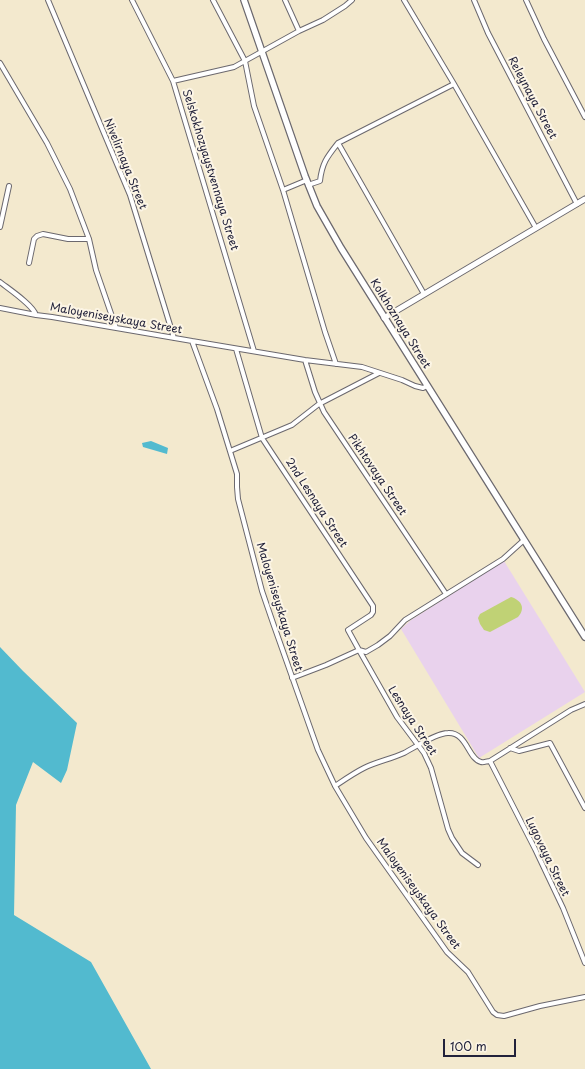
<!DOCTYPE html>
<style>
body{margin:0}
#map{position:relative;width:585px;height:1069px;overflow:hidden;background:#f3e9ce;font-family:"Playpen Sans",sans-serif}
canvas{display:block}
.scale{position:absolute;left:443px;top:1039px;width:73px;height:18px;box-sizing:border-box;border:2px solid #22223b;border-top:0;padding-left:5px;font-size:12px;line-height:14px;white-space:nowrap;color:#22223b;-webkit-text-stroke:3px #fcf5e5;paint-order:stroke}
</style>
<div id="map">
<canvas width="585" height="1069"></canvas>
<div class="scale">100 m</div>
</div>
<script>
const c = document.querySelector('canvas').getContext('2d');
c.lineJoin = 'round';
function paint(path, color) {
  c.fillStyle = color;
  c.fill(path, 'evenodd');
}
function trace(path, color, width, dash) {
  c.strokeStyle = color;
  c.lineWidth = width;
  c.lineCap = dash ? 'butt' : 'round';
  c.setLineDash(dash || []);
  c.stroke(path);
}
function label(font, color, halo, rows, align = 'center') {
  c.font = font + ' "Playpen Sans",sans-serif';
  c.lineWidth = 4;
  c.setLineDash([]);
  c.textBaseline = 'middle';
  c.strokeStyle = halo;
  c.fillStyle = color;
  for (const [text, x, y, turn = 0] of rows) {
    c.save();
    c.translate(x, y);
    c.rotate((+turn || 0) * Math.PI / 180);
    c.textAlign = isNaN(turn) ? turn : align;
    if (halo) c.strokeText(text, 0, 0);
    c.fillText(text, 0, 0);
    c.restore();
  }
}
paint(new Path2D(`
 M504 561 585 692 479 758 401 629 411 620Z`), '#e9d2ed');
paint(new Path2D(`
 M511 597C521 600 526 608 518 617L490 632 484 630 480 624 478 618 480 614Z`), '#c0d275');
paint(new Path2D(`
 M151 441 168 448 167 454 143 447 142 443Z
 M0 647 23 671 77 723 67 770 61 783 33 762 16 805 14 915 91 962 151 1069H0Z`), '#52bacf');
const minor = new Path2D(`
 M48 0 130 195 174 338
 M132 0 173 81 254 351
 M213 0 245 61 254 106 283 190 325 332 336 364
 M285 0 299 31
 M404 0 454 84 536 228
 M474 0 488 33 577 204
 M526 0 544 39 585 117
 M0 63 47 143 70 189 89 239 96 270 116 328
 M173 81 234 67 299 31 323 20 345 6 352 0
 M308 185 320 181C322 163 327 157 338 143
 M283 190 307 180
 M0 227 9 186
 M29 263 34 239 37 236 43 234 68 239H89
 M0 282C9 289 33 305 36 315
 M424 294 338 143 454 84
 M0 308 36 315 52 317 192 341 217 409 237 474V487L238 499 262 591 273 623 318 750 335 786 366 838 447 952 468 972 493 1012 497 1015 504 1016 540 1006 585 997
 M192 341 305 360 362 367 402 380 415 386 423 388 427 386
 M236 349 262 438 373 606V612L371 615 348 630 359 650 397 717 424 753 431 768 448 829 452 838 462 853 478 865
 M305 360 315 392 324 412 446 594
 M230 451 292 425 319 404 379 373
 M292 678 326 665 359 650 366 652 378 645 390 636 405 620 503 559 524 540
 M510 748 519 751 550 743 585 808
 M490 761 535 849 563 908 585 963
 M335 786C344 780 354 773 364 768 376 762 391 759 404 753 414 748 436 733 448 733 467 732 468 759 481 762 483 763 487 761 490 761L571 710 585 704`);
const tertiary = new Path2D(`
 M384 318 585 199`);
const secondary = new Path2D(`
 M244 0 305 176 317 206 341 248 585 637`);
trace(minor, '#6b686e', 6);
trace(tertiary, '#6b686e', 7);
trace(secondary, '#6b686e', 8);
trace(minor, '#fff', 4);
trace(tertiary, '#fff', 5);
trace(secondary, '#fff', 5.5);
label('11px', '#22223b', '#fcf5e5', [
 ["Releynaya Street",532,98,62],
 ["Nivelirnaya Street",125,164,68],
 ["Selskokhozyaystvennaya Street",210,170,73],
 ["Maloyeniseyskaya Street",116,319,10],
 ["Kolkhoznaya Street",400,324,58],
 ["Pikhtovaya Street",377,475,56],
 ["2nd Lesnaya Street",316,503,57],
 ["Maloyeniseyskaya Street",279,607,73],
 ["Lesnaya Street",412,721,57],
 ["Lugovaya Street",547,857,64],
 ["Maloyeniseyskaya Street",418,894,54]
]);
</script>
